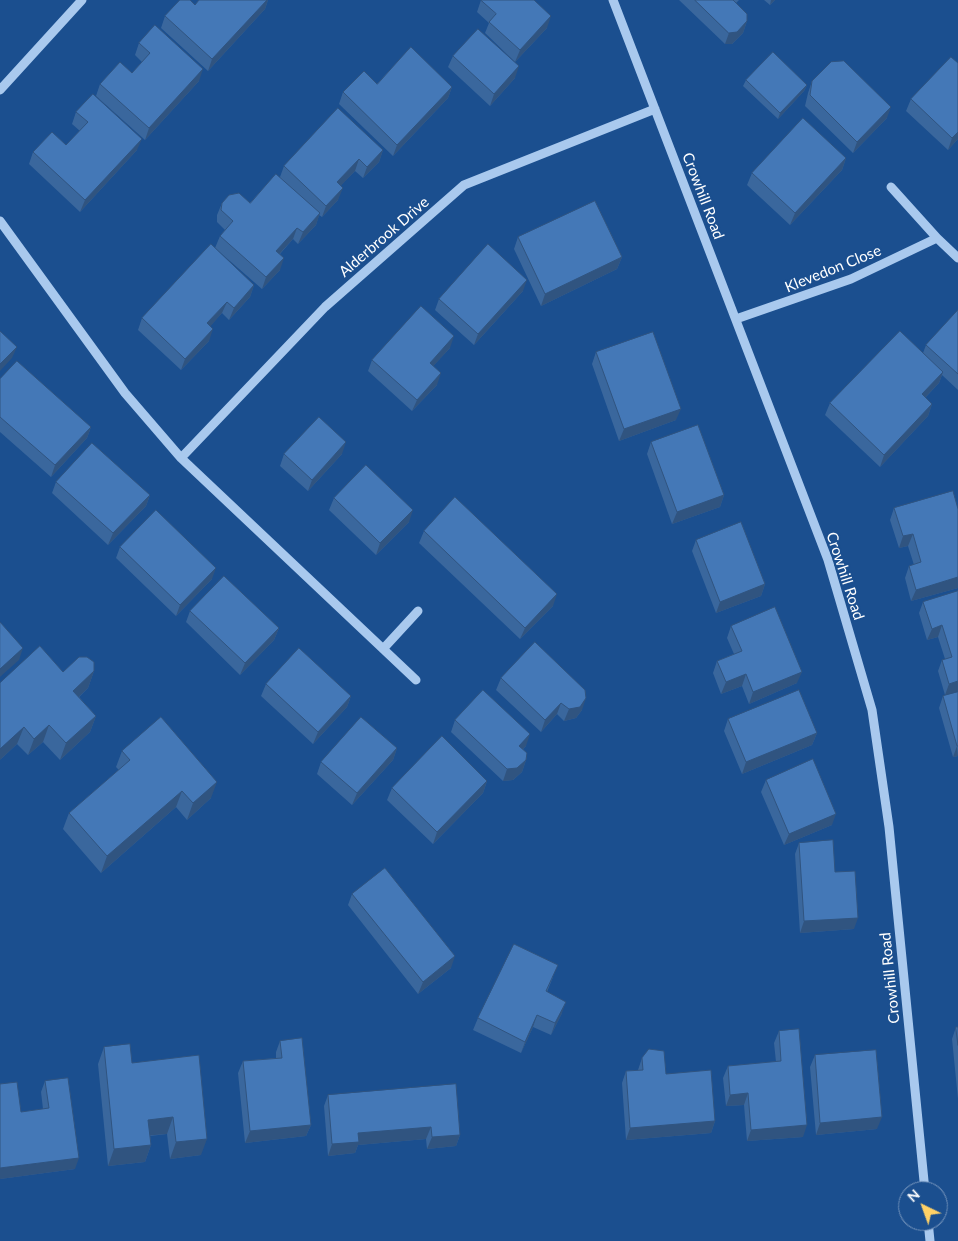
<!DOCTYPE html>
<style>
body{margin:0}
#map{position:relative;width:958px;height:1241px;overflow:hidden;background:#1b4f8f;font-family:Lato,sans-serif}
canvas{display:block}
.north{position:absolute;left:898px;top:1181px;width:50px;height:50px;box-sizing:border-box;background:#1b4f8f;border:1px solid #7695bc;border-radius:50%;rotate:318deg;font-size:14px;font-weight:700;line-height:20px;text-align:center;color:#fff}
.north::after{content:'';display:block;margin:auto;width:18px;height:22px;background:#ffd166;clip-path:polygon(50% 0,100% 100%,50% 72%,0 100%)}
</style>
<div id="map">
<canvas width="958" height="1241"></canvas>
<div class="north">N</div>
</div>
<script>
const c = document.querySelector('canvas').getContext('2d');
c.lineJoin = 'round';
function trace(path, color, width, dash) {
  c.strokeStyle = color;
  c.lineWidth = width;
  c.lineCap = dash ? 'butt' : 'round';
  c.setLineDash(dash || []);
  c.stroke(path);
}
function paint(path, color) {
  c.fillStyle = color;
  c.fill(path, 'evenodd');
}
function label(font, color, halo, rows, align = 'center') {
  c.font = font + ' Lato,sans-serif';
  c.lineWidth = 4;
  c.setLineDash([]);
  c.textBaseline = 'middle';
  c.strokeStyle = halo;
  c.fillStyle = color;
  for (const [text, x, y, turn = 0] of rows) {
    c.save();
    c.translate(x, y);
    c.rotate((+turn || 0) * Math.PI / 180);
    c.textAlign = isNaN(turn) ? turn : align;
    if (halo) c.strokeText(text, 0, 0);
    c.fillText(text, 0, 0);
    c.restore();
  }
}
trace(new Path2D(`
 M613 0 828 560 872 710 889 827 925 1191
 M0 90 82 0
 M891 187 937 238 958 258
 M0 221 125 393 181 458 416 680
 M736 319 851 279 937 238
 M181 458 325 307 464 185 655 109
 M383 649 418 611
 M928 1221 930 1241`), '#a9c9ee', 9);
paint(new Path2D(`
 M199 0H268L265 9 208 71 161 28 165 16 195 5Z
 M481 0 547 28 515 62 485 33 489 23 477 12Z
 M679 0H739L736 3 747 21 743 33 732 44H725Z
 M764 0H775L770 5Z
 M139 43 199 81 145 140 96 96 100 84 132 73 142 62 135 55Z
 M453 56 515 78 490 106 448 67Z
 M746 80 807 85 804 91 778 119 743 86Z
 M812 81 887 118 853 153 805 106 808 93Z
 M377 84 452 87 448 98 393 156 339 104 343 92Z
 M911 99 958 139 948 150 906 111Z
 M76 112 137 150 80 212 29 164 33 152 66 145 80 131 72 124Z
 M383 150 379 162 363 178 355 171 340 186 338 200 322 217 319 215 316 225 298 244 293 239 280 254V270L262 289 215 248 220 236 225 230 217 222V215L222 203H250L280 177 284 166Z
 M846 158 842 170 790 225 747 185 752 173Z
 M518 237 622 257 617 269 541 306 514 249Z
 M254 285 250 297 229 320 222 313 210 326 209 341 181 370 138 330 142 318Z
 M523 291 474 345 435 310 439 299Z
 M958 310V390L942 375 939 383 925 398 932 404 928 416 880 467 825 415 830 403 923 353 926 345Z
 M450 348 433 366 437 385 412 411 368 371 372 360Z
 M596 352 676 420 619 441 592 364Z
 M0 379 91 427 87 438 51 477 0 432Z
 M651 442 724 495 720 507 672 524 647 454Z
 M284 454H342L308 491 280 466Z
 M56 482 150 495 146 506 108 545 52 493Z
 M334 498 409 522 376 555 329 510Z
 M894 508 958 509V588L911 601 905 578 909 566 914 565 908 546 899 548 890 520Z
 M424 531 553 606 520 639 419 543Z
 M696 540 765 584 761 596 716 613 692 551Z
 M120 547 212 579 176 616 116 558Z
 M958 591V692L945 695 938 671 942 660 945 659 938 637 927 640 919 613 923 602Z
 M190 611 279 628 274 640 240 675 186 622Z
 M731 626 797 683 749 704 742 686 721 694 713 673 717 661 734 654 727 638Z
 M94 671 88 688 79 697 96 716 90 732 60 760 43 742 28 755 17 744 0 760 63 672Z
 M501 678 582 710 576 718 564 721 557 714 541 732 496 690Z
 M266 684 351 696 347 707 313 744 261 696Z
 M958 692V756L953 757 939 708 943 696Z
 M728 719 817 733 812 745 742 774 724 731Z
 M455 720 526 746 523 749 526 760 522 772 513 780 503 781 451 732Z
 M397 748 393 760 352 805 317 774 321 762Z
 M122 751 211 798 187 820 176 807 101 873 63 829 69 813 119 770 116 767Z
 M766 780 832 825 784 845 761 792Z
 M487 781 483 793 433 844 387 800 392 788Z
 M799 843 835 872 854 929 800 933 795 854Z
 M352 894 451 968 418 994 348 905Z
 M553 977 547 992 562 1013 551 1035 533 1027 521 1053 473 1030 478 1018Z
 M956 1027H958V1099L952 1039Z
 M779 1031 803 1137 747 1141 744 1105 726 1106 723 1078 728 1066 776 1062 774 1043Z
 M280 1041 311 1125 306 1136 245 1143 238 1073 243 1061 276 1058V1052Z
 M104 1047 132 1063 201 1155 170 1159 167 1134 150 1136 151 1145 145 1162 108 1166 98 1064Z
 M815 1055 877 1129 816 1135 810 1067Z
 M642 1058 666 1074 715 1121 711 1133 626 1140 622 1083 626 1071 638 1070Z
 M45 1081 75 1169 0 1179V1084L21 1112 43 1109 41 1092Z
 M328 1095 460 1135 456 1146 427 1149 426 1139 358 1145 355 1153 328 1156 324 1106Z`), '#3a679d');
paint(new Path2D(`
 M267 0H268L265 9 208 71 212 59Z
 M771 0H775L770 5Z
 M551 16 547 28 515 62 520 50Z
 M747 21 743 33 732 44H725L729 33Z
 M519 66 515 78 490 106 494 94Z
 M203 69 199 81 145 140 149 128Z
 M807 85 804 91 778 119 780 113Z
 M452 87 448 98 393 156 397 145Z
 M891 107 887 118 853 153 857 142Z
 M958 132V139L948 150 952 138Z
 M142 139 137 150 80 212 85 200Z
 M383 150 379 162 363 178 367 167Z
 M846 158 842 170 790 225 795 213Z
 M359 159 355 171 333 194 337 182Z
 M343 188 338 200 322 217 326 206Z
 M320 213 316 225 298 244 303 232Z
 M297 228 293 239 272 262 276 251Z
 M622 257 617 269 541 306 545 294Z
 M284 258 280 270 262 289 266 277Z
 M527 280 523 291 474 345 478 334Z
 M254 285 250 297 229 320 234 308Z
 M227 302 222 313 203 335 207 323Z
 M213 329 209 341 181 370 185 359Z
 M454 336 450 348 426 374 430 363Z
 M17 347 12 358 0 371V364Z
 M943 372 939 383 917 406 922 394Z
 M441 373 437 385 412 411 417 400Z
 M932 404 928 416 880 467 884 455Z
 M681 409 676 420 619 441 624 429Z
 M91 427 87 438 51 477 55 465Z
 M346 442 342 454 308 491 312 480Z
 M150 495 146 506 108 545 113 533Z
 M724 495 720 507 672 524 677 512Z
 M413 510 409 522 376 555 380 543Z
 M913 534 908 546 899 548 903 536Z
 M216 568 212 579 176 616 180 605Z
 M958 577V588L911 601 916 590Z
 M765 584 761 596 716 613 720 602Z
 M557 594 553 606 520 639 525 628Z
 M942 625 938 637 927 640 932 629Z
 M279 628 274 640 240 675 245 663Z
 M23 648 19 660 0 677V669Z
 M94 671 88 688 67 708 73 691Z
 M802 672 797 683 749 704 753 692Z
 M746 674 742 686 721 694 726 682Z
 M958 681V692L945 695 949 684Z
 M351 696 347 707 313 744 318 732Z
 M586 698 582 710 576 718 564 721 569 709Z
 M561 703 557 714 541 732 545 720Z
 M96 716 90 732 60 760 66 743Z
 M49 725 43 742 28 755 34 739Z
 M24 727 17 744 0 760V749Z
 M817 733 812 745 742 774 746 762Z
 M530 734 526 746 515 757 519 746Z
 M957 746 958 756 953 757Z
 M397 748 393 760 352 805 357 793Z
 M526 760 522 772 513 780 503 781 507 769Z
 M487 781 483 793 433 844 437 832Z
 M217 782 211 798 187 820 193 803Z
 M182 791 176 807 101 873 107 856Z
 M836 814 832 825 784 845 789 834Z
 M858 918 854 929 800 933 804 921Z
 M455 956 451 968 418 994 423 982Z
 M566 1002 562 1013 551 1035 555 1023Z
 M537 1015 533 1027 521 1053 525 1042Z
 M748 1093 744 1105 726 1106 730 1095Z
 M173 1117 167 1134 142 1136 148 1120Z
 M882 1117 877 1129 816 1135 820 1123Z
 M715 1121 711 1133 626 1140 630 1128Z
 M311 1125 306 1136 245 1143 250 1131Z
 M807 1125 803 1137 747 1141 751 1130Z
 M431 1127 426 1139 358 1145 355 1153 328 1156 332 1144 358 1133Z
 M460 1135 456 1146 427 1149 432 1137Z
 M207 1139 201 1155 170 1159 176 1142Z
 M151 1145 145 1162 108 1166 114 1149Z
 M79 1158 75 1169 0 1179V1168Z`), '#305480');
const building = new Path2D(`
 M180 0H190L195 5 199 0H267L212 59 165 16Z
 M481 0H534L551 16 520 50 489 22 496 14Z
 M695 0H733L747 14V21L737 32 729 33Z
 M155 25 203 69 149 128 100 84 120 62 132 73 150 53 139 43Z
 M478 29 519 66 494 94 453 56Z
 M411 47 452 87 397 145 343 92 364 71 377 84Z
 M773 52 807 85 780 113 746 80Z
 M951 57 958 63V132L952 138 911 99Z
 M844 61 891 107 857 142 810 95 812 81 831 62Z
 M93 94 142 139 85 200 33 152 52 132 66 145 88 122 76 112Z
 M338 108 383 150 367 167 359 159 337 182 343 188 326 206 284 166Z
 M803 118 846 158 795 213 752 173Z
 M276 174 320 213 303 232 297 228 276 251 284 258 266 277 220 236 233 221 221 210 222 203 229 195 239 193 250 203Z
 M595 201 622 257 545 294 518 237Z
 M211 244 254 285 234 308 227 302 207 323 213 329 185 359 142 318Z
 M488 244 527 280 478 334 439 299Z
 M421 306 454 336 430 363 441 373 417 400 372 360Z
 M958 310V374L926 345Z
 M0 331 17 347 0 364Z
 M900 331 943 372 922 394 932 404 884 455 830 403Z
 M653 332 681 409 624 429 596 352Z
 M17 361 91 427 55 465 0 417V379Z
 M319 417 346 442 312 480 284 454Z
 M698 425 724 495 677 512 651 442Z
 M92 443 150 495 113 533 56 482Z
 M366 465 413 510 380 543 334 498Z
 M953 491 958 509V577L916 590 909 566 921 562 913 534 903 536 894 508Z
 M455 497 557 594 525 628 424 531Z
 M156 510 216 568 180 605 120 547Z
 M741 522 765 584 720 602 696 540Z
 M224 576 279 628 245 663 190 611Z
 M958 591V681L949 684 942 660 952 657 942 625 932 629 923 602Z
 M775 607 802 672 753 692 746 674 726 682 717 661 742 651 731 626Z
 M0 622 23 648 0 669Z
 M535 642 585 690 586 698 580 707 569 709 561 703 545 720 501 678Z
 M40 646 63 672 79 657H87L94 662V671L73 691 96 716 66 743 49 725 34 739 24 727 0 749V683Z
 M299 648 351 696 318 732 266 684Z
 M483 690 530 734 519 746 527 753 526 760 517 768 507 769 455 720Z
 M799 690 817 733 746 762 728 719Z
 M958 692V746H957L943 696Z
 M161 717 217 782 193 803 182 791 107 856 69 813 130 760 122 751Z
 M361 717 397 748 357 793 321 762Z
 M442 736 487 781 437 832 392 788Z
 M813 759 836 814 789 834 766 780Z
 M833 840 835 872 855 871 858 918 804 921 799 843Z
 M385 868 455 956 423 982 352 894Z
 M514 944 558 965 546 991 566 1002 555 1023 537 1015 525 1042 478 1018Z
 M956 1027H958V1045Z
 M799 1029 807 1125 751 1130 748 1093 730 1095 728 1066 781 1061 779 1031Z
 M302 1038 311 1125 250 1131 243 1061 282 1058 280 1041Z
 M130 1044 132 1063 199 1055 207 1139 176 1142 173 1117 148 1120 151 1145 114 1149 104 1047Z
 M649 1049 664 1051 666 1074 711 1070 715 1121 630 1128 626 1071 643 1070 642 1058Z
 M876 1050 882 1117 820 1123 815 1055Z
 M68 1078 79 1158 0 1168V1084L17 1082 21 1112 49 1108 45 1081Z
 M456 1084 460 1135 432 1137 431 1127 358 1133 359 1142 332 1144 328 1095Z`);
paint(building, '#4478b7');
trace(building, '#305480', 1);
label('15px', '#fff', '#1b4f8f', [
 ["Crowhill Road",703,196,69],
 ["Alderbrook Drive",384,237,-41],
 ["Klevedon Close",833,269,-22],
 ["Crowhill Road",845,576,72],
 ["Crowhill Road",890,978,-96]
]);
</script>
